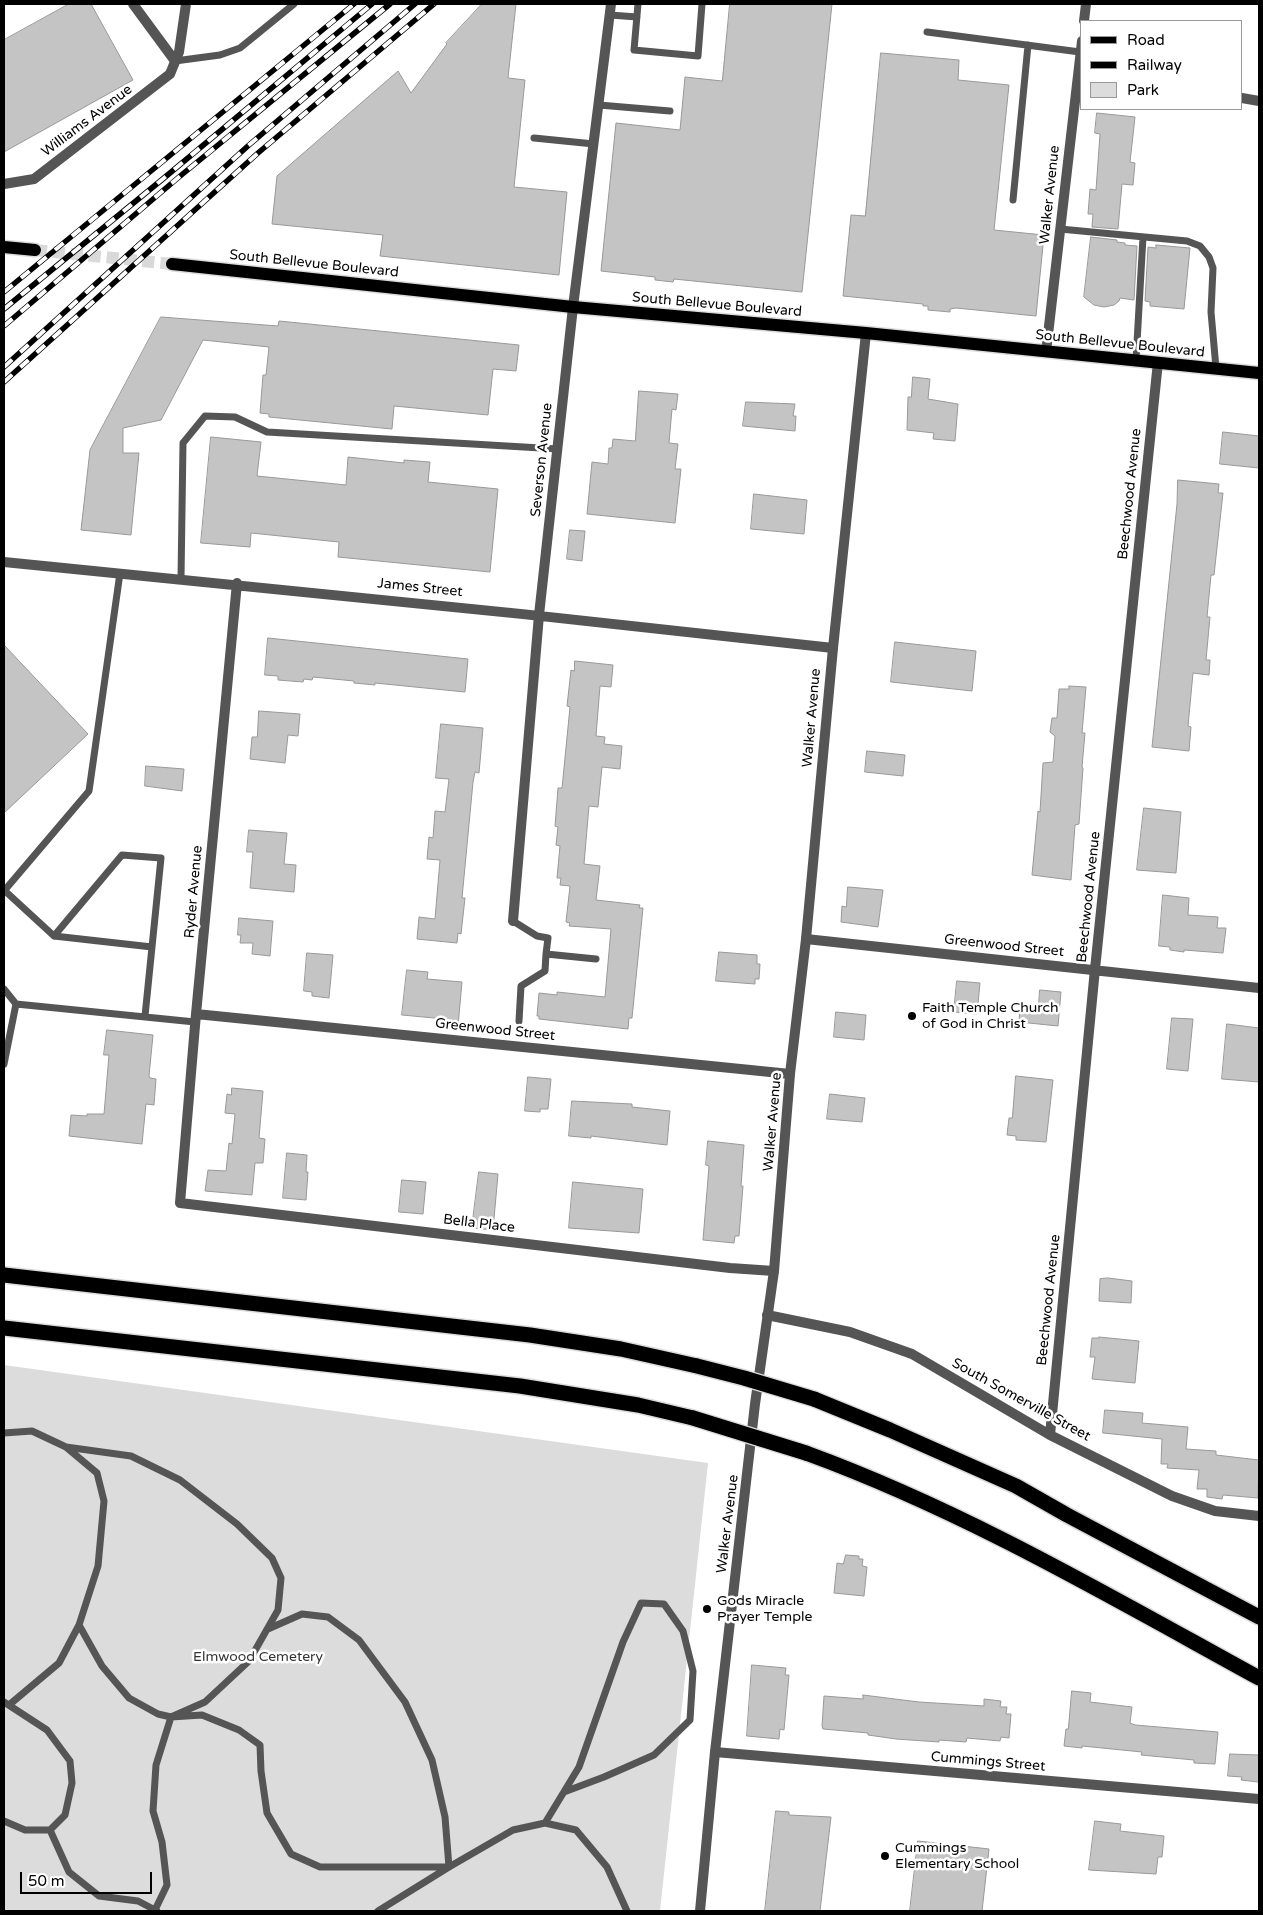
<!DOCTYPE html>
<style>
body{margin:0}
#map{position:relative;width:1263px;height:1915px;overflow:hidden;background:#fff;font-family:"Varela Round",sans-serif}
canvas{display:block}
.frame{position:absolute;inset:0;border:5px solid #000;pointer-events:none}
.legend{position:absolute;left:1080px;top:20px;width:162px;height:90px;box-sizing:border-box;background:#fff;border:1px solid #999;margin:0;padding:6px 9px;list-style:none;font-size:15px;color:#000}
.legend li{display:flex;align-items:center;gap:10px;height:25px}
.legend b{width:25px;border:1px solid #999}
.scale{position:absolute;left:20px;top:1872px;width:132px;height:22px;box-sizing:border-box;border:2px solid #000;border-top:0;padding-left:6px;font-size:15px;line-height:18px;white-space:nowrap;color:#000;-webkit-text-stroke:4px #fff;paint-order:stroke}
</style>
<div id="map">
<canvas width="1263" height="1915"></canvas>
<div class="frame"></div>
<ul class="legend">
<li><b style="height:6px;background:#000"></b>Road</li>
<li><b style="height:6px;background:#000"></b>Railway</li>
<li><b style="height:14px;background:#dcdcdc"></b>Park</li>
</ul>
<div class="scale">50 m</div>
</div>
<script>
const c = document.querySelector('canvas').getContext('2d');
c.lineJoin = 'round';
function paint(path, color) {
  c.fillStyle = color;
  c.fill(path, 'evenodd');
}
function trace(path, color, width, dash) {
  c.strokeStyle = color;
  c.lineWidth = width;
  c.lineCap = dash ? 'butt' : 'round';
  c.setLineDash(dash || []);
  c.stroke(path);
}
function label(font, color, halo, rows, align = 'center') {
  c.font = font + ' "Varela Round",sans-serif';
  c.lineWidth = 5;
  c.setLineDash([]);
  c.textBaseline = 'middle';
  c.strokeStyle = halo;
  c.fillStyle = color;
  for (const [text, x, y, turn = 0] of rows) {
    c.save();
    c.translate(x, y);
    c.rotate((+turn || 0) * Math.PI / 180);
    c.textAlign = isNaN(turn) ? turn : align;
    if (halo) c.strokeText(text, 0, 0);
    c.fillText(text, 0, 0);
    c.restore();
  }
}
paint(new Path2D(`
 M4 1365 708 1463 660 1911H4Z`), '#dcdcdc');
const building = new Path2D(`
 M69 4H91L133 80 4 152V40Z
 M482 4H516L508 78 525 80 514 187 567 192 559 275 380 256 383 235 272 224 277 176 398 71 411 93 447 44 446 43Z
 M730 4H832L802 292 674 279 673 282 655 280V277L601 271 616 123 680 130 685 77 722 81Z
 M881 53 959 60 958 80 1009 85 994 230 1044 235 1036 316 956 308 950 309V312L928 310V306H923V304L843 296 851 215 865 216Z
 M1097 113 1135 117 1130 162 1135 163 1133 185 1122 184 1118 229 1092 227 1093 214H1088L1090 189 1096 190 1100 134 1095 133Z
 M1091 237 1117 240V242L1125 243V245L1137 246 1134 300 1120 298 1119 301 1114 305 1104 307 1094 305 1084 297Z
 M1156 245 1190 248 1184 309 1150 306V302L1145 301 1148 247 1156 248Z
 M161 317 278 326 279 321 519 345 516 371 493 369 488 415 394 406 392 429 269 417V414L260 413 263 375H266L269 347 203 340 161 420 123 428V453H139L131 535 81 530 90 450Z
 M913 377 930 379 928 399 958 404 955 441 933 439 934 433 907 430 908 397H911Z
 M639 391 678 394 676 410 672 409 669 443 678 444 675 469H681L675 523 587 514 592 462 608 464 609 448H612L613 439 635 441Z
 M746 402 795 404 793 416H796L795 431 743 426Z
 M1223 432 1259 436V468L1220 464Z
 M211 437 261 442 257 476 346 485 348 457 404 463V460L430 462 428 482 498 489 490 572 338 557 339 542 251 533 250 547 201 543Z
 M1178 480 1219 484 1218 493H1223L1214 575H1211L1207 617H1210L1206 660H1210L1209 675 1193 673 1188 726 1191 727 1189 751 1152 747 1177 504Z
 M754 494 807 500 804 534 751 529Z
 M570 530 585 531 582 561 567 559Z
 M268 638 468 659 465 692 375 683V685L354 683V681L313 677 312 680 304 679 303 682 278 680V676L265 675Z
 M895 642 976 651 972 691 891 682Z
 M4 645 88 734 4 813Z
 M575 661 613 665 611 687 600 686 596 736 605 737 604 744 622 746 620 769 602 767 598 807 589 806 584 864 600 866 596 900 640 905 639 908H643L632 1018H629L628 1029 539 1019V1016H537L539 993 557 995V992L605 997 611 929 569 926 570 923 566 922 570 886 560 885 561 878H557L560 846 556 845 558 827 555 826 558 788H562L570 707 567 706 571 670 574 671Z
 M1069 686 1086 687 1082 733H1085L1082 767 1083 768 1079 824 1075 825 1071 880 1032 875 1038 811 1040 812 1043 763 1053 762 1055 736 1050 732 1052 718H1057L1059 689H1069Z
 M259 711 300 714 298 736 288 735 285 763 250 759 252 737H257Z
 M441 724 483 728 479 773 475 772 473 782 462 898H465L461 934 458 933 457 943 417 939 419 917 435 919 440 860 427 859 429 837 433 838 435 811 445 812 449 779 436 778Z
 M867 751 905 755 903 776 865 772Z
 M146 766 184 769 182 791 145 786Z
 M1144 808 1181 812 1176 873 1137 870Z
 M249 830 287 833 284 864 296 865 294 892 250 888 253 852H247Z
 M848 887 883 890 878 927 841 922 842 906 846 907Z
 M1163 895 1189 898 1188 915 1218 917 1217 928H1226L1223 953 1184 950V952L1170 950V947L1159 946Z
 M239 918 273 921 270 956 252 954 253 943H240L241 935H238Z
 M719 952 757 955V964H760L759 979H755V984L716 981Z
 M307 953 333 955 329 998 312 996V992L304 991Z
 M407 970 428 972 427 979 462 982 458 1026 444 1025 445 1019 402 1015Z
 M957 981 980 983 977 1014 954 1012Z
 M1040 990 1061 992 1058 1026 1019 1022 1020 1005 1038 1007Z
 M836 1012 866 1015 864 1040 834 1037Z
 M1172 1018 1193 1019 1188 1071 1167 1069Z
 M1227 1024 1259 1028V1082L1222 1079Z
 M107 1030 153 1035 149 1076 150 1078 156 1079 154 1105 146 1104 142 1144 69 1136 71 1115 87 1116V1114H104L109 1055H104Z
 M1016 1076 1053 1080 1046 1142 1016 1140V1136L1007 1135 1009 1118H1012Z
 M528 1077 551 1079 548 1109H540V1112L525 1111Z
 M232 1088 263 1091 259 1138 265 1139 263 1163H255L252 1195 205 1191 208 1170 226 1171 229 1143 232 1144 235 1114 225 1113 227 1094 231 1095Z
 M830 1094 865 1098 862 1122 827 1119Z
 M572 1101 632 1104V1107L670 1111 667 1145 591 1136V1138L569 1136Z
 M708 1141 744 1145 741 1186H743L739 1236H735L734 1243 703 1240 709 1166 706 1165Z
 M287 1153 307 1155 306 1172H308L306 1200 283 1198Z
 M479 1172 498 1174 493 1230 472 1228Z
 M402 1180 426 1182 423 1214 399 1212Z
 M573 1182 643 1189 639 1233 569 1228Z
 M1108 1278 1132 1281 1131 1303 1099 1301 1100 1279Z
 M1099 1337 1139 1341 1135 1383 1092 1379 1095 1357H1090L1092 1338H1099Z
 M1105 1410 1143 1413 1142 1423 1188 1427 1186 1449 1216 1451V1455L1259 1460 1258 1498 1223 1495 1222 1499 1207 1497V1489H1197L1199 1470 1167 1468 1168 1464H1161L1162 1439 1103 1433Z
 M846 1555 859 1556V1559H863L862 1566 867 1567 864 1596 834 1593 837 1563 843 1564Z
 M752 1665 786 1668 785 1675H789L784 1730 780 1729 779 1739 747 1736Z
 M1072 1691 1091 1693 1090 1702 1132 1707 1130 1723 1135 1725 1218 1732 1215 1764 1194 1763V1760L1141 1755 1142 1752 1082 1746V1748L1064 1746 1066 1729H1068Z
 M863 1695 919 1702 984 1706V1699L1001 1701 1000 1707H1007L1006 1714H1011L1009 1738 1001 1737 1000 1741 967 1738 966 1742 939 1740V1742L896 1739 868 1735V1733L823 1729 822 1726 824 1696 863 1699Z
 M1230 1754 1259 1755V1779L1258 1782 1241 1780 1242 1777 1228 1776Z
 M776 1811 789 1812V1815L831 1817 820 1911H765Z
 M1095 1821 1121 1824 1120 1831 1164 1836 1162 1857H1158L1156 1874 1089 1870Z
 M918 1841 989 1849 982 1911H910Z`);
paint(building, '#c4c4c4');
trace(building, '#999', 1);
trace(new Path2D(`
 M35 250 172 264`), '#d9d9d9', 12, [12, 6]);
const primary = new Path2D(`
 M4 247 35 250
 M172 264 573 307 866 333 1259 373`);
const motorway = new Path2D(`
 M4 1275 530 1335 621 1349 697 1366
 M4 1328 520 1386 638 1405 693 1418
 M814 1399 890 1430 1016 1486 1067 1515 1259 1617
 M806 1453C965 1511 1111 1597 1259 1678`);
trace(primary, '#dbdbdb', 15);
trace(motorway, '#dbdbdb', 18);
trace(new Path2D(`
 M638 4 634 50 698 56 702 4
 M610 15 637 17
 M927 32 1080 52
 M175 61 220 55 240 48 294 4
 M599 105 670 111
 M534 138 594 144
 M1013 200 1028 45
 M1060 229 1187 241 1200 246 1209 257 1213 268 1211 312 1216 368
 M1136 360 1143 237
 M181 578 183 443 205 416 235 417 267 432 558 449
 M4 890 54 936 152 947
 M4 891 89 791 120 573
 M513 921 537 936 548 938 546 954 596 959
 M54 936 122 855 161 858 145 1016
 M4 989 16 1004 195 1022
 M519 1021 521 986 545 971 546 954
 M4 1064 16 1004
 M4 1433 32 1431 66 1447 97 1473 104 1501 98 1566 79 1625 59 1663 9 1705
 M66 1447 131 1456 180 1480 237 1524 272 1558 281 1578 278 1610 249 1661 205 1702 171 1717 158 1714 129 1698 102 1666 79 1625
 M4 1702 47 1730 70 1761 72 1783 65 1815 50 1830H25L4 1821
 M545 1823 579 1767 623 1642 641 1603 664 1604 683 1631 693 1671 690 1720 654 1755 604 1777 564 1792
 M50 1830 69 1872 99 1896 138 1901 157 1911
 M155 1910 167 1885 162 1842 153 1811 156 1765 171 1717 202 1715 239 1730 260 1745 261 1771 267 1813 291 1854 320 1867H449L445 1817 432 1760 405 1702 359 1640 328 1617 302 1614 268 1629
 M378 1911 449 1867 513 1830 545 1823 576 1830 607 1867 627 1911`), '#555', 7);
trace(new Path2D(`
 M133 4 175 61
 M1084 21 1086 4
 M1242 98 1259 101
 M4 184 34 179 170 74 179 52 186 4
 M1046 352 1082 41
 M4 562C280 588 557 617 833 648
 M237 583 196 1014 180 1203 730 1268 774 1271
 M513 921 539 615 573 307 611 4
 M806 939 1259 988
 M196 1014 790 1074
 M767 1315 850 1332 912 1354 1050 1435 1172 1496 1215 1511 1259 1516
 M1050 1435 1095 969 1158 362
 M715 1752 1259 1799`), '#555', 10);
trace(new Path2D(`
 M700 1911 715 1752 755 1404 774 1271 790 1074 806 939 833 648 866 333`), '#555', 10);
trace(primary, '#000', 12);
trace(motorway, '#000', 15);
const rail = new Path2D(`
 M4 292 354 4
 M4 309 164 178 372 4
 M4 326 179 177 390 4
 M4 367 249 145 415 4
 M4 382 258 153 434 4`);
trace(rail, '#000', 5.5);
trace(rail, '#fff', 4, [11]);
const motorwayBridge = new Path2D(`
 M697 1366 744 1378 814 1399
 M693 1418 806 1453`);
trace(motorwayBridge, '#dbdbdb', 18, []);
trace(motorwayBridge, '#000', 15);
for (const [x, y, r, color] of [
 [912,1016,5,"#000"],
 [707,1609,5,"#000"],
 [885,1856,5,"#000"]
]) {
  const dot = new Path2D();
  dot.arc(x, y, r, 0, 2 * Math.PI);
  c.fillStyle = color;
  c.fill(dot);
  trace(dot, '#fff', 2);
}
label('14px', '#000', '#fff', [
 ["Williams Avenue",87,121,-37],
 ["Walker Avenue",1050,195,-84],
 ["South Bellevue Boulevard",314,264,6],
 ["South Bellevue Boulevard",717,305,5],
 ["South Bellevue Boulevard",1120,344,6],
 ["Severson Avenue",542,460,-84],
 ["Beechwood Avenue",1130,494,-84],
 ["James Street",420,588,6],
 ["Walker Avenue",812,718,-85],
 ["Ryder Avenue",194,892,-85],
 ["Beechwood Avenue",1089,897,-84],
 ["Greenwood Street",1004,946,6],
 ["Greenwood Street",495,1030,6],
 ["Walker Avenue",773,1122,-85],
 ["Bella Place",479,1224,7],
 ["Beechwood Avenue",1049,1300,-84],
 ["South Somerville Street",1021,1400,29],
 ["Walker Avenue",728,1524,-83],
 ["Cummings Street",988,1762,5]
]);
label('14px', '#000', '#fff', [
 ["Faith Temple Church",922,1008],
 ["of God in Christ",922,1024],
 ["Gods Miracle",717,1601],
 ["Prayer Temple",717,1617],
 ["Cummings",895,1848],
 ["Elementary School",895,1864]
], 'left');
label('14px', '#333', '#fff', [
 ["Elmwood Cemetery",258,1657]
]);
</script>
